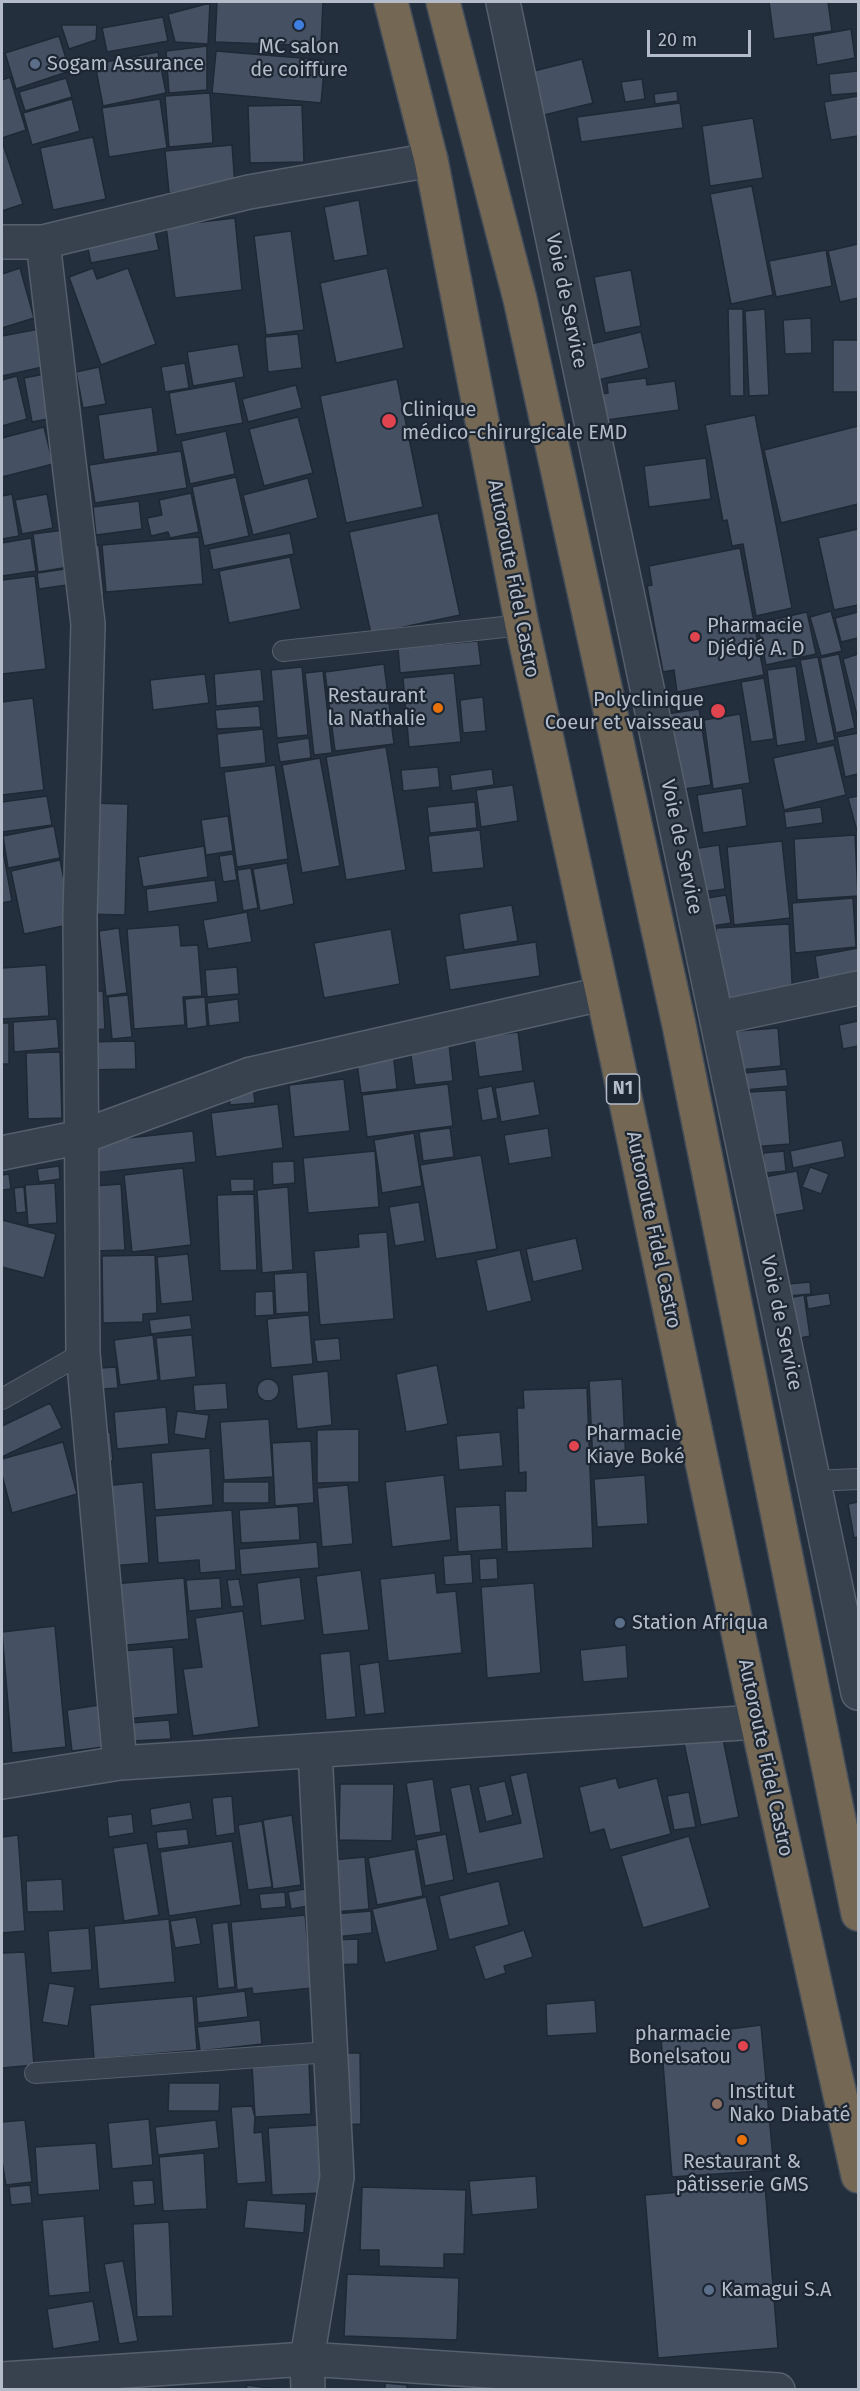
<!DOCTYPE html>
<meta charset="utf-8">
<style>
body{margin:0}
#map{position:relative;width:860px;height:2391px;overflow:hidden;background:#242f3e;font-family:"Fira Sans",sans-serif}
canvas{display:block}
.frame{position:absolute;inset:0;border:3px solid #b4bcc9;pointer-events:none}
.scale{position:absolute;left:647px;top:30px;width:104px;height:27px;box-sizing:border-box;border:3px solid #b4bcc9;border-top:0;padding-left:8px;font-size:18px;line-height:21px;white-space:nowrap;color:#b4bcc9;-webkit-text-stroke:4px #1d2633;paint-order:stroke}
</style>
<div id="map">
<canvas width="860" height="2391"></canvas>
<div class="frame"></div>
<div class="scale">20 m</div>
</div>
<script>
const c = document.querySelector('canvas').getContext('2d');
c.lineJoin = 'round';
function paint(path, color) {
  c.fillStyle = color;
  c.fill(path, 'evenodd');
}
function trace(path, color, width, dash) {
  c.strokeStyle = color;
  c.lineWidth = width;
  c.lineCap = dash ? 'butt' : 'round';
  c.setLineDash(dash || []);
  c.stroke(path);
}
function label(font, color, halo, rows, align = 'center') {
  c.font = font + ' "Fira Sans",sans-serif';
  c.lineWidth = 4.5;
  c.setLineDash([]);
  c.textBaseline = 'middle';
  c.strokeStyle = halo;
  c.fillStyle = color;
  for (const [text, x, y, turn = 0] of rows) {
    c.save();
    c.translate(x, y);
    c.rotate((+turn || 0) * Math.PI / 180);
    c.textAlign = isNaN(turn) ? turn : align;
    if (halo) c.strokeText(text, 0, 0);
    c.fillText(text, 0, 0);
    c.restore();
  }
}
const building = new Path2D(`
 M217 2H323L321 46 215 42Z
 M769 2H828L832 31 774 39Z
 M210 3 208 44 175 42 168 14Z
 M163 17 168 41 107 52 102 28Z
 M61 25H97L96 40 69 49Z
 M851 29 855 58 817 65 813 36Z
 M59 36 70 71 16 89 5 53Z
 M207 46V90L169 93 166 51Z
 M216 51 325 60 321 103 212 93Z
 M158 52 166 93 103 106 95 64Z
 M582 59 593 103 536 117 526 73Z
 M858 71V93L831 95 829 74Z
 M10 77 26 130 2 138V80Z
 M66 78 72 97 25 111 19 92Z
 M642 79 645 99 625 102 621 82Z
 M677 91 678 101 655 104 654 94Z
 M210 93 213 143 169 147 165 96Z
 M858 96V136L831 140 824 102Z
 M72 99 80 131 32 145 23 113Z
 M160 99 167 148 109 157 102 108Z
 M680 103 683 128 581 142 577 117Z
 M302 105 304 162 250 163 248 106Z
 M753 118 763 178 710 186 702 126Z
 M93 137 106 199 53 210 40 148Z
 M2 141 23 204 2 211Z
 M232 145 235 186 169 193 165 151Z
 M752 186 773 295 731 304 710 194Z
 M359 200 368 255 334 261 324 207Z
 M235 218 242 290 175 298 166 226Z
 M154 227 159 250 91 263 86 240Z
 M291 231 304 330 266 335 254 236Z
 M858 244V298L840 302 828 251Z
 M826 250 832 286 776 297 769 261Z
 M20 268 34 318 2 328V274Z
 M93 268 97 279 128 268 156 344 101 365 69 277Z
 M387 268 404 348 336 363 320 283Z
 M631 270 641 326 605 333 594 277Z
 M728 309H743L744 396H730Z
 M765 309 769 395 749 396 745 311Z
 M811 318 812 353 785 354 783 320Z
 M39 329 47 366 2 376V336Z
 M641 332 649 368 598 380 591 344Z
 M298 334 302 368 268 372 265 337Z
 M833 340H858V392H833Z
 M238 344 244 377 193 386 187 352Z
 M185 363 189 388 165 392 161 367Z
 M99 367 106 404 83 408 76 372Z
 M50 373 58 417 32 422 24 378Z
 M17 376 27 419 2 426V380Z
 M646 378 647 385 675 381 679 410 592 422 589 396 608 393 607 383Z
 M397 379 423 507 346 523 320 396Z
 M235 381 243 423 176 435 169 393Z
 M296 385 302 408 248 422 242 399Z
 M152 407 158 452 104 460 98 415Z
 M755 415 792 608 756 616 743 544 732 546 727 520 723 521 705 425Z
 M298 417 313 473 264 486 249 429Z
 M858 426V504L781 523 764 450Z
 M44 427 53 464 2 477V438Z
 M226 431 235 474 190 484 181 441Z
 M181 451 187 488 95 503 89 465Z
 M706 458 711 499 649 507 644 466Z
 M236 477 249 536 204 546 192 487Z
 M308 478 318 518 253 535 243 495Z
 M191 493 199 532 170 538 168 532 151 536 147 518 162 515 159 500Z
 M12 494 19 536 2 539V496Z
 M47 494 53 528 22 534 15 500Z
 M139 501 142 529 96 535 93 507Z
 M438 513 460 615 371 634 349 532Z
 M858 529V605L834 610 818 538Z
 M64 530 69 567 38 572 33 534Z
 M290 533 294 554 213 570 209 549Z
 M199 537 203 584 106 592 102 545Z
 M31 538 36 571 2 576V543Z
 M99 545 104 596 90 598 85 546Z
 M740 548 764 675 677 692 674 670 663 672 647 586 652 585 649 566Z
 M290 557 301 609 229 623 219 571Z
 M65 569 67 585 39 589 37 573Z
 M35 576 46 669 2 674V580Z
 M831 611 842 651 821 656 810 617Z
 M807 612 816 654 766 665 757 623Z
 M858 612V638L841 642 835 618Z
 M478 641 481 665 400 673 398 648Z
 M839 654 855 728 836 733 820 658Z
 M858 654V720L843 659Z
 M818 657 835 740 817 744 800 660Z
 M384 664 394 744 335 751 325 672Z
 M796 666 806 741 777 746 767 670Z
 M302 667 308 735 277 738 271 670Z
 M261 669 264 701 216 706 214 674Z
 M323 671 332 753 314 755 305 673Z
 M454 673 461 742 409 747 403 678Z
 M205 674 209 703 153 710 150 680Z
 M764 678 774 739 751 742 741 682Z
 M483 697 486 731 463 733 460 700Z
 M33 698 44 790 2 795V702Z
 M259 706 261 727 217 729 215 710Z
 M699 709 711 785 678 790 667 714Z
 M740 714 750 783 713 789 704 720Z
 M263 729 266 763 220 768 217 734Z
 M858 733V774L845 777 837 737Z
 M309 738 311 758 280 762 277 743Z
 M834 745 846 795 784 810 773 758Z
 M386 747 406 870 346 880 326 757Z
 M320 758 340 866 302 873 282 765Z
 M275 765 288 859 237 867 224 772Z
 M438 767 440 787 403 791 401 770Z
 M492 769 494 785 452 791 450 775Z
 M513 785 518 821 481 827 476 790Z
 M742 788 747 826 703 833 697 795Z
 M47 796 52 825 2 832V802Z
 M858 796V830L857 831 848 798Z
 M475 802 477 828 430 833 427 807Z
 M88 803 128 804 125 915 85 914Z
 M821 807 823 823 786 828 784 812Z
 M228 816 233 851 206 855 201 820Z
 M54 826 60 858 8 868 3 836Z
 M480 830 484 868 432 873 428 836Z
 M855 835 858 896 797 900 794 839Z
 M782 841 790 918 734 925 727 847Z
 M2 845 12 901 2 903Z
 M719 845 725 889 679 895 673 852Z
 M204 846 208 877 143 887 138 857Z
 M233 854 237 880 223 882 219 856Z
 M60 860 73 924 24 934 11 871Z
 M287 863 294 904 260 911 253 869Z
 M251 868 258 908 243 911 237 870Z
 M215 880 218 902 148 912 146 889Z
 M726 895 731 923 701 928 696 900Z
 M853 898 856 947 795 953 792 903Z
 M512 905 518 941 464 950 459 914Z
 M247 912 252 942 208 949 203 920Z
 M789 924 793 1000 721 1004 716 928Z
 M179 925 181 946 198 945 202 996 183 997 185 1025 134 1029 127 929Z
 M119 928 127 993 106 996 99 931Z
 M391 929 400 984 324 998 314 943Z
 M536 942 540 976 450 990 445 956Z
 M858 948V976L819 983 815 956Z
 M46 965 49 1016 2 1019V968Z
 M237 967 239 994 207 997 205 970Z
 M82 991H103L105 1029 85 1031Z
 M128 995 132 1037 112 1039 108 997Z
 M205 997 207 1026 187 1029 185 999Z
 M238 999 240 1022 209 1026 207 1003Z
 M57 1019 59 1048 14 1052 13 1022Z
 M858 1021V1046L843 1049 839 1025Z
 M2 1023H9V1064H2Z
 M778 1028 781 1066 739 1070 736 1031Z
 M518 1032 523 1071 479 1077 474 1038Z
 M135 1041 136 1069 87 1070 86 1042Z
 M449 1044 453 1081 415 1085 410 1048Z
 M393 1051 397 1089 361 1093 356 1056Z
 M60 1052 62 1118 28 1119 26 1053Z
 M786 1069 788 1086 745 1090 744 1073Z
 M252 1077 255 1103 230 1105 228 1078Z
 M344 1079 350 1131 294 1137 289 1085Z
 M534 1081 540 1115 501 1122 495 1088Z
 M448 1084 453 1126 367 1137 362 1095Z
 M492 1086 498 1118 482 1121 477 1089Z
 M786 1090 790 1144 752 1147 749 1092Z
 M278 1104 283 1148 216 1157 211 1113Z
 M450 1128 454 1157 423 1161 419 1132Z
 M548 1128 552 1157 509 1164 504 1135Z
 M193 1131 196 1162 93 1173 90 1142Z
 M414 1133 422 1186 382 1193 374 1140Z
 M842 1140 845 1157 793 1168 790 1151Z
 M375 1151 379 1207 308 1213 303 1158Z
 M784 1151 786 1171 765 1173 763 1153Z
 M481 1155 497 1249 436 1259 420 1165Z
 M294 1161 295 1183 273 1185 272 1162Z
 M59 1166 60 1179 39 1182 37 1169Z
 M810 1167 829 1174 821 1194 802 1187Z
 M183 1168 191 1245 132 1252 124 1175Z
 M797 1171 804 1210 771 1216 764 1177Z
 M9 1174 11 1189 2 1190V1175Z
 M230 1179H254V1191L231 1192Z
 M55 1183 57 1223 28 1225 25 1185Z
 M121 1184 125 1250 96 1251 93 1186Z
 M24 1187 26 1212 16 1213 14 1188Z
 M288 1187 293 1270 262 1273 257 1190Z
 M254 1194 257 1270 220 1271 217 1195Z
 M419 1202 425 1241 395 1246 389 1207Z
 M2 1220 56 1234 44 1278 2 1267Z
 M387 1232 394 1319 320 1325 314 1251 359 1247 358 1234Z
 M576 1238 583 1270 533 1282 526 1249Z
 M520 1250 532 1301 487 1312 476 1260Z
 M188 1254 193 1301 161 1304 157 1257Z
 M155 1255 157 1313 143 1314V1322L103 1323 102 1256Z
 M307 1272 309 1312 276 1314 274 1274Z
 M810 1282 811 1294 789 1296 788 1284Z
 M273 1291 274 1315 255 1316V1292Z
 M829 1293 831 1305 808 1309 806 1296Z
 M804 1295 810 1336 791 1340 784 1299Z
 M190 1315 192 1329 151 1334 149 1320Z
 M309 1315 313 1364 271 1368 267 1319Z
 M153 1335 158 1380 120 1385 114 1340Z
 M192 1335 196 1377 160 1381 156 1338Z
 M339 1338 341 1360 317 1362 314 1340Z
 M437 1365 448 1424 406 1432 396 1374Z
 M116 1367 118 1388 103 1389 100 1368Z
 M328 1371 332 1425 297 1429 292 1375Z
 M257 1390a11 11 0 1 1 22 0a11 11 0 1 1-22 0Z
 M622 1379 626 1462 593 1464 589 1381Z
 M226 1383 228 1409 195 1411 193 1385Z
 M587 1388 593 1548 507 1552 505 1491H526V1472L519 1473 517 1408H524L523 1390Z
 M50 1403 62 1428 2 1457V1426Z
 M166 1407 169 1444 117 1449 114 1412Z
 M177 1411 209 1415 205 1439 174 1434Z
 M269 1419 273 1477 224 1480 220 1422Z
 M359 1429V1482L317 1483V1430Z
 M110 1432 113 1461 94 1462 92 1433Z
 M500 1432 503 1466 459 1470 456 1436Z
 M311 1441 314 1503 275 1506 272 1443Z
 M63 1442 77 1494 12 1513 2 1475V1459Z
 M210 1448 213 1505 155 1510 151 1453Z
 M444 1475 451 1540 392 1547 385 1482Z
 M645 1475 648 1524 597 1527 594 1479Z
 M143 1482 149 1563 110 1566 104 1486Z
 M223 1482H269V1503H223Z
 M348 1485 353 1544 322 1547 317 1488Z
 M858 1502V1537L854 1538 848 1504Z
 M500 1505 502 1549 458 1552 455 1507Z
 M298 1506 300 1540 241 1543 239 1510Z
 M232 1510 236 1570 200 1573 199 1560 158 1563 155 1516Z
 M317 1542 319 1568 241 1575 239 1549Z
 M471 1554 473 1583 445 1585 443 1556Z
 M497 1558 498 1579 480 1580 479 1559Z
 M361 1570 369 1630 323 1635 316 1576Z
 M435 1573 437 1593 456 1591 462 1653 388 1661 380 1579Z
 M300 1577 305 1620 261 1626 257 1583Z
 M184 1578 189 1639 117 1646 112 1584Z
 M220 1578 222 1608 189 1611 186 1580Z
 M239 1579 244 1606 231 1607 227 1580Z
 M534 1583 541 1673 487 1678 481 1587Z
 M243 1611 259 1727 193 1736 183 1669 202 1667 195 1618Z
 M55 1626 66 1747 12 1753 2 1632Z
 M626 1645 628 1678 583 1682 580 1650Z
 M173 1647 178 1714 126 1719 121 1651Z
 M350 1651 356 1717 326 1720 320 1654Z
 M379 1662 385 1713 365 1715 359 1665Z
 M99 1705 104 1747 72 1751 67 1710Z
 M169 1720 171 1739 132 1741 131 1723Z
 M722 1734 739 1817 701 1825 684 1743Z
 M527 1772 544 1858 467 1874 450 1788 470 1784 480 1832 521 1823 510 1776Z
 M616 1778 619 1788 657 1778 671 1834 610 1850 604 1829 590 1833 579 1787Z
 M433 1779 441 1832 415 1836 406 1783Z
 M505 1781 513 1815 486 1822 478 1787Z
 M340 1784H394L392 1841 339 1840Z
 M689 1792 696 1827 674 1830 667 1796Z
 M232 1796 235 1833 216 1836 212 1798Z
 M190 1802 193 1819 152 1826 150 1809Z
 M132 1814 134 1833 109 1837 107 1817Z
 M292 1815 301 1885 273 1889 263 1820Z
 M262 1821 272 1887 248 1890 238 1825Z
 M187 1829 189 1845 158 1849 156 1832Z
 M446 1834 454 1880 425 1886 416 1840Z
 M18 1835 25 1931 2 1933V1837Z
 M689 1836 710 1908 643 1928 621 1856Z
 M232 1841 241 1905 169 1916 160 1852Z
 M147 1843 159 1915 124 1921 113 1848Z
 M415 1849 423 1896 377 1905 368 1858Z
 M365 1857 369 1909 335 1912 331 1860Z
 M62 1879 64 1911 27 1912 26 1881Z
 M499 1881 509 1925 449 1940 439 1896Z
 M305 1889 308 1906 291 1909 288 1892Z
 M285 1892 286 1907 261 1909 259 1894Z
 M426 1897 438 1950 385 1963 372 1909Z
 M371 1911 372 1933 336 1937 334 1914Z
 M305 1915 312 1988 253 1994 252 1988 237 1990 231 1922Z
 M196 1917 201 1944 175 1948 170 1921Z
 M169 1919 175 1982 99 1989 94 1926Z
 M228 1922 235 1987 218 1989 212 1924Z
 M89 1928 92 1970 51 1973 48 1931Z
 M524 1930 533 1957 504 1966 506 1973 485 1980 474 1946Z
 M358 1939V1964L333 1965 332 1940Z
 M25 1952 34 2065 2 2068V1953Z
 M49 1983 75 1987 68 2026 42 2022Z
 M245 1991 248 2017 198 2023 196 1997Z
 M193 1996 197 2050 94 2059 90 2005Z
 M595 2000 597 2033 547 2036 546 2004Z
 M260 2020 262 2044 200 2051 197 2027Z
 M761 2025 774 2170 672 2177 661 2038Z
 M341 2053H360L361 2124 342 2125Z
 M309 2063 311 2114 255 2117 252 2065Z
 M169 2083H220L219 2111H168Z
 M252 2106 255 2117 254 2133 262 2132 266 2182 237 2184 231 2107Z
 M149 2119 153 2165 112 2169 108 2123Z
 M25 2120 32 2182 6 2185 2 2161V2122Z
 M216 2120 219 2148 158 2155 155 2127Z
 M320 2125 323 2193 272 2195 268 2128Z
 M96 2143 100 2190 38 2195 35 2147Z
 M204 2153 207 2209 163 2211 159 2157Z
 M536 2176 538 2209 472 2215 469 2181Z
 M153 2180 155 2204 134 2206 132 2181Z
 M30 2185 32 2203 11 2205 9 2187Z
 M765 2185 778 2348 658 2358 645 2195Z
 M362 2187 466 2190 464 2254H444V2268L379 2266V2250H360Z
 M247 2200 306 2204 304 2233 244 2228Z
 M84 2216 90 2292 49 2296 42 2220Z
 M169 2222 173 2316 137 2317 133 2224Z
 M123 2261 138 2341 119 2344 104 2264Z
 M347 2274 459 2278 457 2340 344 2336Z
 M93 2301 100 2341 53 2349 47 2309Z
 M385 2383 407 2385V2390H385Z
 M247 2385 284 2390H246Z`);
paint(building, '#455162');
trace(building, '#1f2835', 1.5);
const lane = new Path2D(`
 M283 651 522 625
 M2 1399 83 1353
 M814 1481 858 1479
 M35 2073 330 2052`);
const street = new Path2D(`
 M503 2 858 1693
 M2 242H43
 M717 1018 858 988
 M2 1153 81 1137 251 1074 601 994
 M120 1763 83 1353 80 916 88 624 43 242 249 192 431 160
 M2 1782 120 1763 757 1722
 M2 2379 307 2359 778 2390
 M308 2390 307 2359 337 2177 315 1751`);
const highway = new Path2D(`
 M391 2 431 160 522 625 613 1041 757 1722 858 2176
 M443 2 520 299 679 1025 858 1914`);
trace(lane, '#565f6c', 22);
trace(street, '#565f6c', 36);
trace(highway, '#434c59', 36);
trace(lane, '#38414e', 20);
trace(street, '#38414e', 33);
trace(highway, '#746855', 33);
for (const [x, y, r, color] of [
 [299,25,6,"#3f7fe0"],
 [35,64,6,"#5c6f8a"],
 [389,421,8,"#e0444e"],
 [695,637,6,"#e0444e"],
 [438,708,6,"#e8710a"],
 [718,711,8,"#e0444e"],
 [574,1446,6,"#e0444e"],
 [620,1623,6,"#5c6f8a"],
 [743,2046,6,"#e0444e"],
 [717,2104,6,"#8d6e63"],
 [742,2140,6,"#e8710a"],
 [709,2290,6,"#5c6f8a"]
]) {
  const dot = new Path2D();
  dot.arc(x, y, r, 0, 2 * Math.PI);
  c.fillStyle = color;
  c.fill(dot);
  trace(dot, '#1d2633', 2);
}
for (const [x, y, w] of [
 [623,1089,33]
]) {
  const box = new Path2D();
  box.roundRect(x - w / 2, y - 15, w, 30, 4.5);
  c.fillStyle = '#1d2633';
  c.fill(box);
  trace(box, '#b4bcc9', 1.5);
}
label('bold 18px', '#b4bcc9', null, [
 ["N1",623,1089]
]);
label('20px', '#b4bcc9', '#1d2633', [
 ["MC salon",299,47,"center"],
 ["de coiffure",299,70,"center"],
 ["Sogam Assurance",47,64],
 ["Clinique",402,410],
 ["médico-chirurgicale EMD",402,433],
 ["Pharmacie",707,626],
 ["Djédjé A. D",707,649],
 ["Restaurant",426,696,"right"],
 ["la Nathalie",426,719,"right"],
 ["Polyclinique",704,700,"right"],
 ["Coeur et vaisseau",704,723,"right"],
 ["Pharmacie",586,1434],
 ["Kiaye Boké",586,1457],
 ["Station Afriqua",632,1623],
 ["pharmacie",731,2034,"right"],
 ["Bonelsatou",731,2057,"right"],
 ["Institut",729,2092],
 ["Nako Diabaté",729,2115],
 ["Restaurant &",742,2162,"center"],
 ["pâtisserie GMS",742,2185,"center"],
 ["Kamagui S.A",721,2290]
], 'left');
label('20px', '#b4bcc9', '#1d2633', [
 ["Voie de Service",566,301,78],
 ["Autoroute Fidel Castro",513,579,79],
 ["Voie de Service",681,847,78],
 ["Autoroute Fidel Castro",653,1230,78],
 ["Voie de Service",781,1323,78],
 ["Autoroute Fidel Castro",765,1758,78]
]);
</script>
